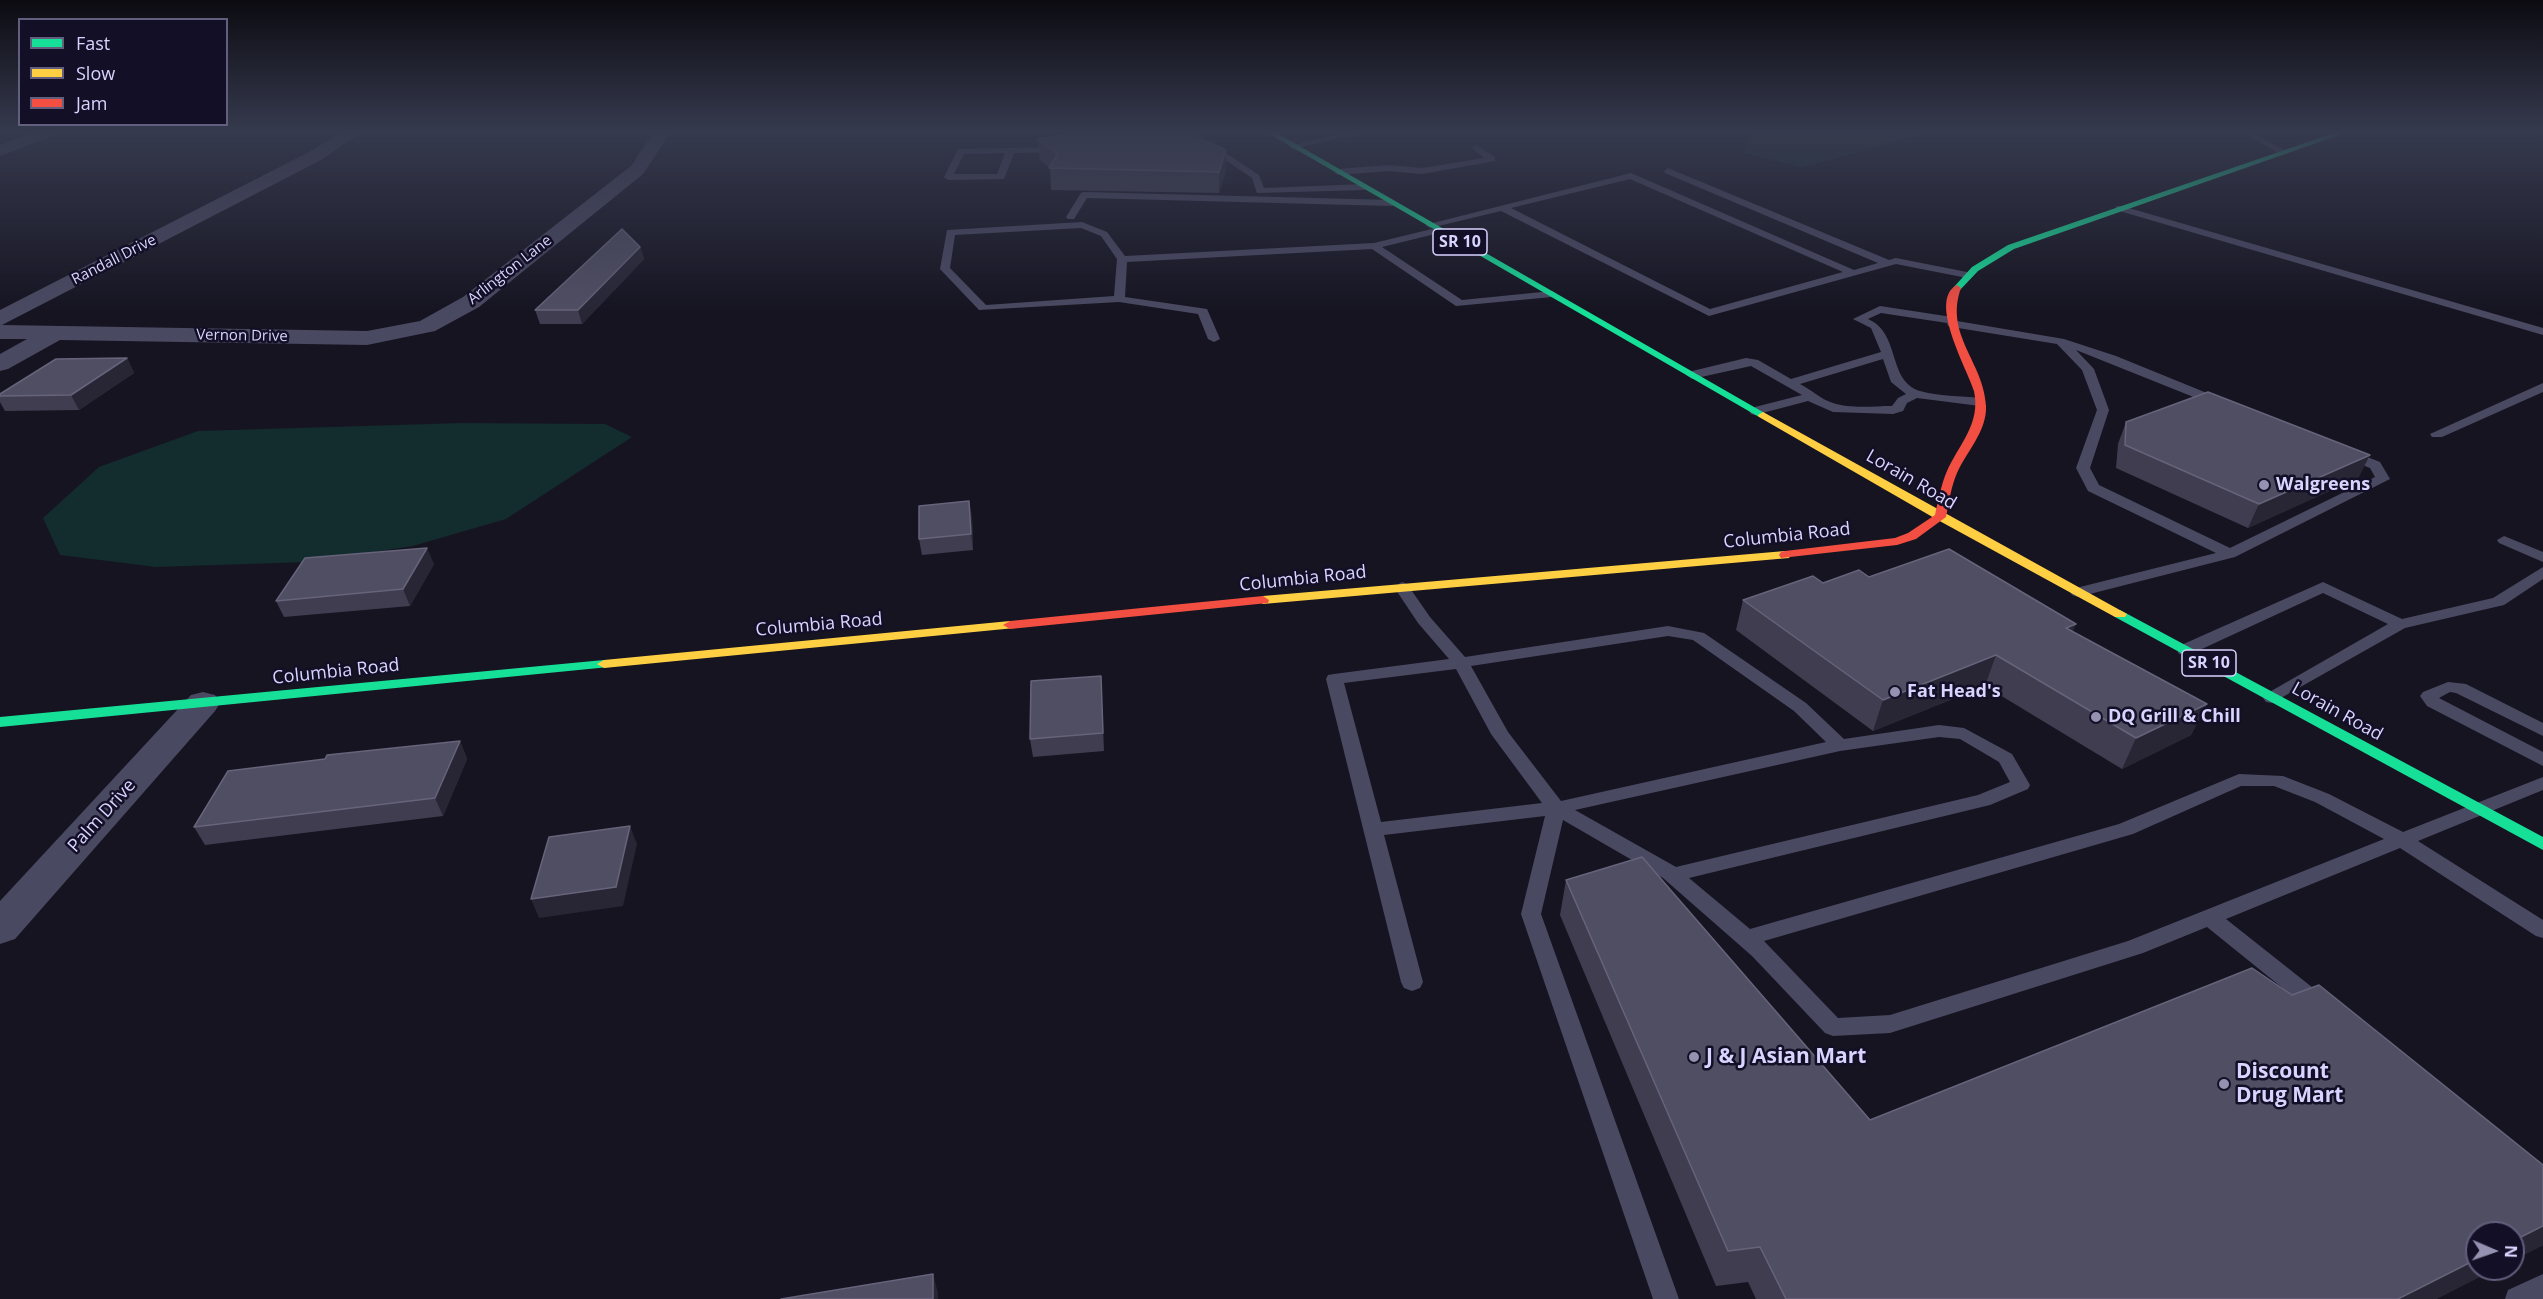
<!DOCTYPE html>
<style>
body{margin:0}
#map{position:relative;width:2543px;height:1299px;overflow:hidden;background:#161421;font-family:"Open Sans",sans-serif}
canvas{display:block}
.legend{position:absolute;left:18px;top:18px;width:210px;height:108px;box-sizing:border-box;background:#130f26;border:2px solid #625e7d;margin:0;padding:8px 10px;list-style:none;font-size:18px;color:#d9d4ff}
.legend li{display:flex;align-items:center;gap:12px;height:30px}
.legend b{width:30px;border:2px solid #625e7d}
.north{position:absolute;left:2465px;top:1221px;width:60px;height:60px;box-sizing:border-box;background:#130f26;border:2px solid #625e7d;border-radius:50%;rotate:92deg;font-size:16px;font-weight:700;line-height:24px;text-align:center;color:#d9d4ff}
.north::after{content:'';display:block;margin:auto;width:21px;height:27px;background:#9591b1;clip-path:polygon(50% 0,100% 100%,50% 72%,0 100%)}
</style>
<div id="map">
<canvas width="2543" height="1299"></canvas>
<ul class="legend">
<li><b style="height:8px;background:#16e098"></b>Fast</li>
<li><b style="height:8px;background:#ffcf43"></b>Slow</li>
<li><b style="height:8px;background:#f24e42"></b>Jam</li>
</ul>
<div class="north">N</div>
</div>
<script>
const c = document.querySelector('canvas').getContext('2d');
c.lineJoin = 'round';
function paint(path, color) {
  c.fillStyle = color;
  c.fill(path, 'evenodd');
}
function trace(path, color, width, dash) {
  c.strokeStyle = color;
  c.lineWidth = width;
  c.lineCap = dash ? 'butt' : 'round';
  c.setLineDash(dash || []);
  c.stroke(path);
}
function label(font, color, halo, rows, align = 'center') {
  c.font = font + ' "Open Sans",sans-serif';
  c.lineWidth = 5;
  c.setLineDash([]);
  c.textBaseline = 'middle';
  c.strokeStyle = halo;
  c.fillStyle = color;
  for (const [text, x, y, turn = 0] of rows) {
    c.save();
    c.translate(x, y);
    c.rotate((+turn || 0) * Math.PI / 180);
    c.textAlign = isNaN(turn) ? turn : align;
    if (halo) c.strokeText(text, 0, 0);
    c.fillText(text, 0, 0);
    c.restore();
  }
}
paint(new Path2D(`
 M1748 132H1929L1802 168 1744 153 1749 139Z
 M462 423 605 424 632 437 506 519 413 546 308 562 156 567 60 555 43 518 99 467 198 431Z`), '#132c2d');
paint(new Path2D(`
 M1184 132H1194L1259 175 1264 188 1364 184 1369 187 1364 190 1257 193 1252 178Z
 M1349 132 1363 133 1292 149 1288 146Z
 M2241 132H2252L2289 153 2282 155Z
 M1476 145 1495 157V161L1422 174 1388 171 1338 175 1334 172 1338 169 1388 165 1422 168 1484 158 1472 148Z
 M1061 147 1065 150 1064 152 1014 153 1004 179 948 180 944 177 958 149ZM1005 153 997 174H954L964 154Z
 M1668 168 1889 260 1896 258 1967 272 1972 275 1967 278 1896 264 1709 316 1501 211 1430 228 1425 225 1631 173 1854 270 1878 263 1665 173 1664 171ZM1630 179 1843 272 1710 309 1511 208Z
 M1084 192 1392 200 1397 203 1392 206 1087 198 1074 219H1068L1066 217 1081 193Z
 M2116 206H2122L2543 328V335L2116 210Z
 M1082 222 1107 232 1125 256 1374 243 1440 227 1445 230 1443 232 1382 247 1462 300 1552 291 1557 294 1552 297 1456 306 1372 249 1127 262 1125 297 1207 309 1220 339 1214 342 1208 339 1198 314 1119 302 979 310 940 269 947 230ZM1081 228 1101 236 1117 259 1114 296 986 305 950 268 955 235Z
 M1880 306 1952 317 1956 318 1957 321 2064 339 2116 356 2224 400 2226 403 2224 406H2216L2076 350 2094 369 2109 410 2090 468 2099 485 2230 548 2375 477 2370 468 2342 457 2340 454 2342 451H2352L2380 462 2390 479 2235 557 2078 597 2072 595 2070 592 2072 589 2216 553 2088 491 2076 468 2097 410 2082 370 2057 344 1952 327 1948 326 1947 323 1881 313 1868 319C1901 333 1887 381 1920 391 1938 396 1961 396 1980 398L1986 402 1980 406 1917 398 1907 403 1903 411 1893 414 1833 412 1808 401 1755 415 1751 414 1749 411 1751 408 1802 395 1751 366 1692 379 1686 375 1688 372 1746 358 1758 360 1791 379 1881 352 1871 328 1853 319ZM1883 359 1891 382 1906 394 1898 398 1892 406C1874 406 1850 409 1833 403 1820 399 1812 390 1800 384Z
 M2543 383V392L2442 437H2432L2430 434Z
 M2504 536 2543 552V562L2499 543 2497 540Z
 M2543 567V579L2504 605 2405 628 2272 703 2266 702 2263 698 2266 694 2388 624 2323 593 2191 654H2179L2177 650 2179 646 2323 582 2402 619 2493 598Z
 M1402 582 1407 584 1430 617 1465 657 1668 626 1704 633 1806 703 1844 739 1939 725 1964 728 2012 754 2030 785 2028 789 1990 805 1689 878 1750 929 2119 824 2239 774 2283 776 2329 794 2403 832 2543 777V790L2418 841 2543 920V938L2536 936 2400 848 2226 919 2327 999 2330 1005 2327 1011 2319 1014 2311 1011 2207 927 2143 953 1890 1033 1833 1036 1825 1033 1752 956 1663 878 1563 820 1541 914 1679 1299H1653L1521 914 1545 816 1384 835 1423 982 1420 988 1412 991 1404 988 1401 982 1326 679 1328 675 1334 674 1449 659 1418 623 1394 587ZM1668 636 1693 640 1794 711 1826 742 1561 801 1508 732 1471 666ZM1456 669 1491 734 1542 803 1381 822 1344 683ZM1939 737 1960 739 1999 762 2010 782 1978 795 1676 867 1575 810 1840 751ZM2241 786H2274L2315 802 2384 839 2128 941 1890 1015 1838 1018 1764 941 2133 834Z
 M2448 682 2466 684 2543 723V736L2456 693 2450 692 2439 698 2543 752V766L2427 706 2420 696 2423 692Z
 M2543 1274V1299H2505L2508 1290Z`), '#4a4962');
paint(new Path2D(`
 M33 132H57L55 135 0 156V145Z
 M342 132H362L321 160 2 325 367 331 420 321 463 297 631 166 654 132H671L643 174 479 307 435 331 367 345 60 340 8 369 0 371V354L27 339H0V310L309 152Z
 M203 692 215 695 220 703 215 711 15 939 0 944V901L191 695Z`), '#4a4962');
paint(new Path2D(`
 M1266 132H1275L1768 415 1767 417H1759Z
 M2337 132H2348L2014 249 1978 271 1960 290 1953 288 1972 267 2008 245Z
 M2120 610 2543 837V850L2115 617 2113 614Z
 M604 660 611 664 609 667 0 727V717Z`), '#16e098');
paint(new Path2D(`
 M1763 412 2127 614 2125 617H2115L1936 519 1759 417 1758 415Z
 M1785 551 1789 552 1791 555 1789 558 1263 604 1257 600 1263 596Z
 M1010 621 1017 625 1015 628 604 668 597 664 604 660Z`), '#ffcf43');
paint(new Path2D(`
 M1957 285 1961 288C1944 335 1984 362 1986 406 1987 431 1967 451 1957 473 1951 487 1949 502 1946 517L1916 539 1897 545 1781 558 1779 555 1781 552 1785 551 1895 538 1908 533 1935 515C1938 501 1941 485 1947 471 1959 444 1981 424 1974 391 1968 370 1927 300 1957 285Z
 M1263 596 1269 600 1268 603 1010 629 1003 625 1010 621Z`), '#f24e42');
paint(new Path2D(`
 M1038 139 1197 142 1226 150V171L1219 193 1051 190 1050 168 1040 160Z
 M640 247 644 259 582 324H540L535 310Z
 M127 358 134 373 79 410 5 411 0 402V394Z
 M2126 422 2370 455 2358 478 2248 528 2116 468 2118 444Z
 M972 516 973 550 922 555 919 539Z
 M434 564 410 606 284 617 276 601Z
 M1869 577 2073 632 2207 704 2191 735 2122 769 1985 686 1873 731 1736 630 1743 600Z
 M1101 676 1104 751 1033 757 1030 739Z
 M460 741 467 759 443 816 205 845 194 827 325 759Z
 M1566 880 1870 1120 2543 1165V1245L2513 1260 2477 1269H2495L2436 1299H1756L1748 1282 1716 1286 1560 915Z`), '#403d50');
paint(new Path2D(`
 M1226 150V171L1219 193V172Z
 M640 247 644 259 582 324 578 310Z
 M127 358 134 373 79 410 71 395Z
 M2370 455 2358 478 2248 528 2259 504Z
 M969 501 972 516 973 550 971 534Z
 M427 548 434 564 410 606 403 589Z
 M2076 624 2064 654 2066 628Z
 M1996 655 1985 686 1873 731 1883 700Z
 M2207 704 2191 735 2122 769 2136 738Z
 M460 741 467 759 443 816 435 798Z
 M630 826 637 844 623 906 539 918 531 899Z
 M2543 1226V1245L2513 1260V1241Z
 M2477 1259V1269H2495L2436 1299H2398Z
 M933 1274 938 1293V1299H933Z`), '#282635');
const building = new Path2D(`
 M1085 132H1183L1197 142H1209L1226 150 1219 172 1049 168 1058 154 1038 139Z
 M622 229 640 247 578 310H535Z
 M127 358 71 395 0 396V394L56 359Z
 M2208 392 2370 455 2259 504 2125 445 2126 422Z
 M969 501 971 534 919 539V506Z
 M427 548 403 589 276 601 305 558Z
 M1949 549 2076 624 2066 628 2207 704 2136 738 1996 655 1883 700 1743 600 1813 576 1823 583 1859 570 1869 577Z
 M1101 676 1103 733 1030 739 1031 681Z
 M460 741 435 798 194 827 228 771 325 759 327 755Z
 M630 826 616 887 531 899 549 837Z
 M1642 857 1870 1120 2252 968 2292 995 2319 985 2543 1165V1226L2513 1241V1233H2477V1259L2398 1299H1786L1760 1247 1728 1251 1566 880Z
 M933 1274V1299H781Z`);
paint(building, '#504e63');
trace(building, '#66637b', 1.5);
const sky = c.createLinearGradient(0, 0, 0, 314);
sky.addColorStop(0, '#0c0b12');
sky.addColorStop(0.42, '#363a4e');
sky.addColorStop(1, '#363a4e00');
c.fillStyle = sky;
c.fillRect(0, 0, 2543, 314);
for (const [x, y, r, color] of [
 [2264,485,6,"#9591b1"],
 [1895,692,6,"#9591b1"],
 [2096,717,6,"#9591b1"],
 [1694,1057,6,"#9591b1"],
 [2224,1084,6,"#9591b1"]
]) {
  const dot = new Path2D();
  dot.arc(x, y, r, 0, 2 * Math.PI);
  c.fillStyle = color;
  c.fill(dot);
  trace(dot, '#130f26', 2);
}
label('15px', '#d9d4ff', '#130f26', [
 ["Randall Drive",114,260,-27],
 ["Arlington Lane",510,270,-38],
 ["Vernon Drive",242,336,1]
]);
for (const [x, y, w] of [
 [1460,242,54],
 [2209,663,54]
]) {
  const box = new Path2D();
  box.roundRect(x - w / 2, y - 13, w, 26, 4.5);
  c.fillStyle = '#130f26';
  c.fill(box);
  trace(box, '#d9d4ff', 1.5);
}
label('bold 16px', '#d9d4ff', null, [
 ["SR 10",1460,242],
 ["SR 10",2209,663]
]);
label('18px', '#d9d4ff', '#130f26', [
 ["Lorain Road",1911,480,30],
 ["Columbia Road",1787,536,-6],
 ["Columbia Road",1303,579,-6],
 ["Columbia Road",819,625,-5],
 ["Columbia Road",336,672,-6],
 ["Lorain Road",2337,712,29],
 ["Palm Drive",102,816,-48]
]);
label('bold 18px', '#d9d4ff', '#130f26', [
 ["Walgreens",2276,485],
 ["Fat Head's",1907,692],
 ["DQ Grill & Chill",2108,717]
], 'left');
label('bold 21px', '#d9d4ff', '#130f26', [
 ["J & J Asian Mart",1706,1057],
 ["Discount",2236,1072],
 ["Drug Mart",2236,1096]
], 'left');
</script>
